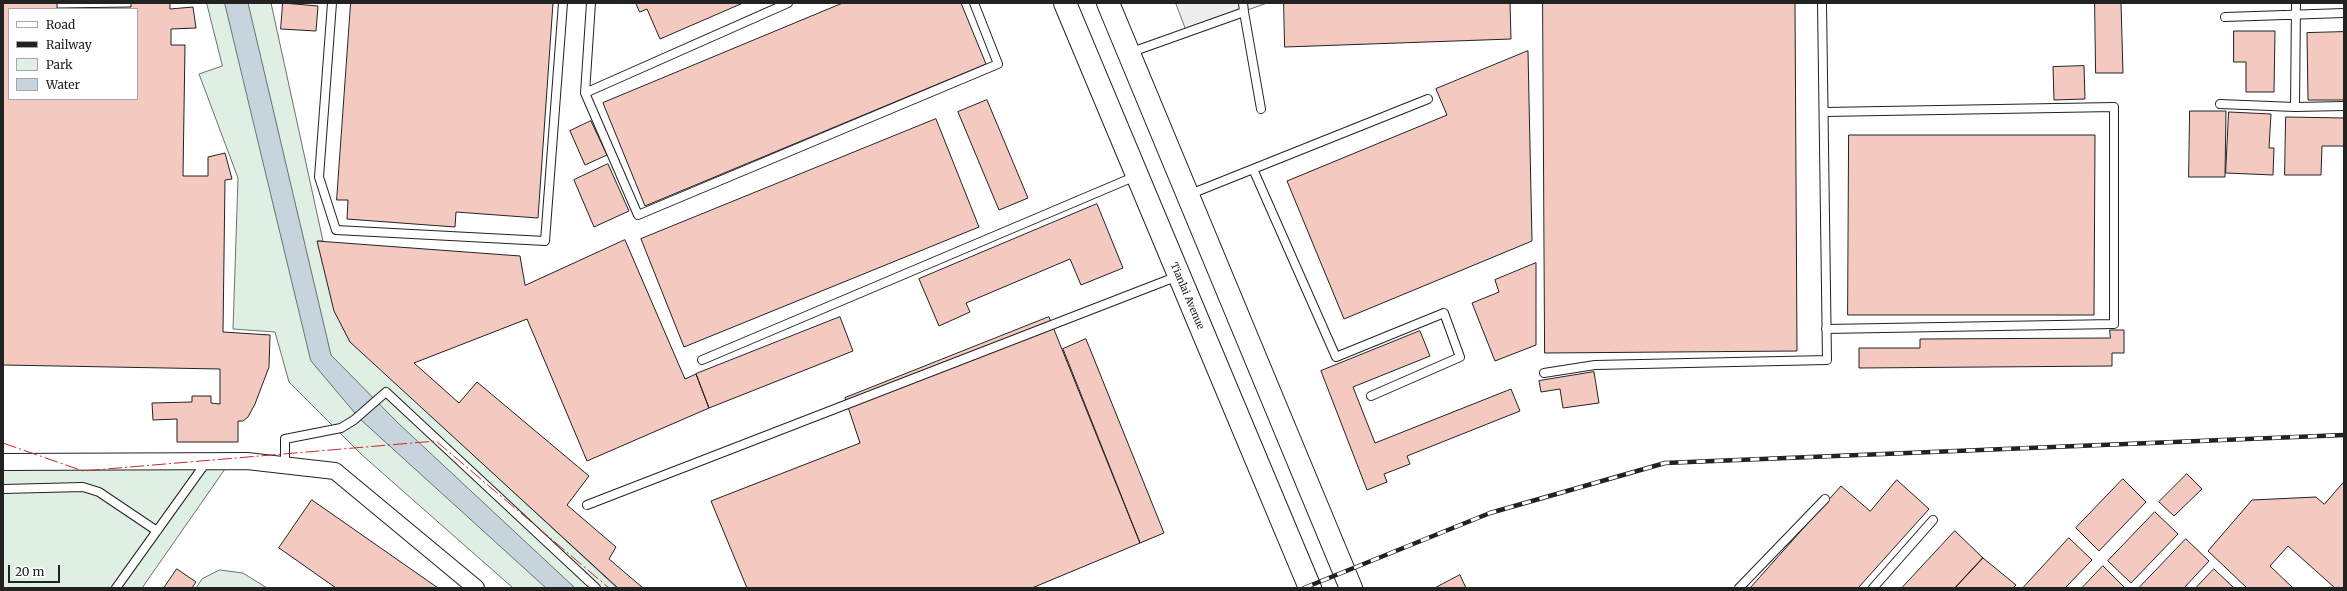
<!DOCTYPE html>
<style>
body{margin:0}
#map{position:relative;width:2347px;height:591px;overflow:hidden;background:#fff;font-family:Merriweather,serif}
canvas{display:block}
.frame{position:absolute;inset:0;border:4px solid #222;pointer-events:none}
.legend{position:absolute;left:8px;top:8px;width:130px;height:92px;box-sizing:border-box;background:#fff;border:1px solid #a7a7a7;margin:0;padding:5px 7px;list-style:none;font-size:12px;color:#222}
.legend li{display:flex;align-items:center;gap:8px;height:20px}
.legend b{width:20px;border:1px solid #a7a7a7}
.scale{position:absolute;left:8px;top:565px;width:52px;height:18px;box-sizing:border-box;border:2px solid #222;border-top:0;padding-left:5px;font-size:12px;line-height:14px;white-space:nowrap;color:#222;-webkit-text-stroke:3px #fff;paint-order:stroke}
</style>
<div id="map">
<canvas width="2347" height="591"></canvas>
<div class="frame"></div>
<ul class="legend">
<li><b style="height:5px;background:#fff"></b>Road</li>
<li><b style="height:5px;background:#222"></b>Railway</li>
<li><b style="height:11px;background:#e0efe3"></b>Park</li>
<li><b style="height:11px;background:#c7d3dd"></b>Water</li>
</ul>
<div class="scale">20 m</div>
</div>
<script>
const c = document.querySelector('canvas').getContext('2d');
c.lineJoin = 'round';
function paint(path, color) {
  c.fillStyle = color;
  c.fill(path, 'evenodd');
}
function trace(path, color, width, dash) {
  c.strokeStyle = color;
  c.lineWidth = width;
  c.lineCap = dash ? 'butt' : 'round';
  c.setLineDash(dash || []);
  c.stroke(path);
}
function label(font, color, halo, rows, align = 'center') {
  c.font = font + ' Merriweather,serif';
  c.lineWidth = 3;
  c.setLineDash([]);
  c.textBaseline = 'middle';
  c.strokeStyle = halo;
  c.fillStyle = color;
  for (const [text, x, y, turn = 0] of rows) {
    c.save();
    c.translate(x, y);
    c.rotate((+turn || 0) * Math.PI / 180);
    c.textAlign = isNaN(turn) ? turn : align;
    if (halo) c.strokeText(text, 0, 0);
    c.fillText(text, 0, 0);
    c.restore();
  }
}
const green = new Path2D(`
 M207 3H271L323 241H318L426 411 617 588H513L362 455 289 382 275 332 233 329 238 178 199 74 222 66Z
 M232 459 142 588H3V462Z
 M220 570 243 573 267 588H196L202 579Z`);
paint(green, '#e0efe3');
trace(green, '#6f6f6f', 1);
const parking = new Path2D(`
 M1176 3H1267L1187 32Z`);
paint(parking, '#ededed');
trace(parking, '#6f6f6f', 1);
const water = new Path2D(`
 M225 3H248L331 355 398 423 575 588H546L360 419 311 361Z`);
paint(water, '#c7d3dd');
trace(water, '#6f6f6f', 1);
const building = new Path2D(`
 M3 3H57V8L131 7V3H170V9L193 7 196 28 171 29V45H185L183 176H208V157L225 153 232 179 225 180 223 332 270 335 269 367 255 404 248 417 243 421H238V442H177V419L153 420 152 403 192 402V396H211V403L220 404V369L3 365ZM9 9H137V99H9Z
 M283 3 318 6 316 31 281 29Z
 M351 3H553L538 218 456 212 455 227 347 219 348 200H337Z
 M636 3H743L660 39 647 9 640 12Z
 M843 3H961L986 64 645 206 603 103Z
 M1284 3H1510L1511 39 1285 47Z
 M1543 3H1795L1797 351 1545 353Z
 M2095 3H2121L2123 73H2096Z
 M2234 31H2275L2274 92H2246V62H2234Z
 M2344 32V100H2308L2307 33Z
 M1528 51 1532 241 1344 319 1287 181 1447 115 1436 89Z
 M2084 66 2085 99 2054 100 2053 67Z
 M987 100 1028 198 999 210 958 112Z
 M2190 111H2226L2225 177H2189Z
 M2229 112 2271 114 2269 148H2274L2273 175 2226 173Z
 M2286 117 2344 118V146H2322L2321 175H2285Z
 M936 119 979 227 684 347 641 239Z
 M591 121 607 155 585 165 570 131Z
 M1849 135H2095L2094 315H1848Z
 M608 164 629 211 594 227 574 180Z
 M1097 204 1123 268 1081 285 1070 259 966 303 970 312 939 326 919 279Z
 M625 240 685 379 696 374 709 408 587 461 527 319 414 363 459 403 477 382 589 476 567 505 616 547 609 559 643 588H618L350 342 334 311 317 241 520 256 525 285Z
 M1536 263V345L1495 361 1472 303 1499 292 1495 280Z
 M840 317 853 351 709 408 696 374Z
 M1049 317 1140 543 1032 588H747L711 501 860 443 845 398Z
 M2110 330H2124V353H2112V366L1859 368V348H1920V339L2110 338Z
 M1420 331 1430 356 1353 387 1375 443 1511 389 1520 411 1407 456 1410 464 1384 474 1387 482 1367 490 1321 371Z
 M1086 339 1164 533 1140 543 1063 349Z
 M1594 372 1599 403 1563 408 1560 389 1541 392 1539 381Z
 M2187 474 2202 489 2174 516 2159 502Z
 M2123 479 2146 502 2099 551 2076 528Z
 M1897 480 1929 509 1858 588H1750L1841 486 1870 511Z
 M2344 482V588H2335L2288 546 2270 566 2293 588H2247L2208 551 2252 500 2316 497 2324 504Z
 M312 500 438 588H336L279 548Z
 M2155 512 2178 534 2131 583 2108 561Z
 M1955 531 1983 558 1955 588H1902Z
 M2069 538 2092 560 2065 588H2023Z
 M2186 539 2209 561 2184 588H2139Z
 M1983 558 2016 585 2013 588H1955Z
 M2103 566 2125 588H2082Z
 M177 569 196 582 192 588H164Z
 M2214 569 2234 588H2196Z
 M1460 575 1466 588H1435Z`);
paint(building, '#f3c9c0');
trace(building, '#222', 1);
const lane = new Path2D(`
 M332 3 319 177 336 230 545 241 563 3
 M591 3 585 93 638 215 998 64 974 3
 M1243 3 1244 12
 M2225 17 2344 13
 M1129 53 1244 12 1261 109
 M585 93 788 3
 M2220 104 2295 107 2296 3
 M2295 107 2344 106
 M1824 112 2114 107V324L1826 329
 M1253 169 1336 357 1444 313 1460 357 1371 396
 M1188 195 1428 99
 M702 360 1136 176
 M1544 373 1595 365 1827 360 1822 3
 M285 465V439L341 428 354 420 386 392 596 588
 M3 489 83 487 99 492 157 531
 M587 505 1178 276
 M116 588 207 461
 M1739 588 1825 499
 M1873 588 1933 520`);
const street = new Path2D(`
 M3 462 247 461 335 471 476 588`);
const secondary = new Path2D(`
 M1065 3 1310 588
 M1108 3 1351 588`);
trace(lane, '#222', 10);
trace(street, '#222', 18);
trace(secondary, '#222', 24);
trace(lane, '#fff', 8);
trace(street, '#fff', 16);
trace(secondary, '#fff', 22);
const rail = new Path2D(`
 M1304 588 1490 513 1665 463 2344 435`);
trace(rail, '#222', 4.5);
trace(rail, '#fff', 3, [9]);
trace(new Path2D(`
 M3 443 83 471 436 441 609 588`), '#c62828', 1, [14, 3, 2, 3]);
label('10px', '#222', '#fff', [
 ["Tianlai Avenue",1187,296,67]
]);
</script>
